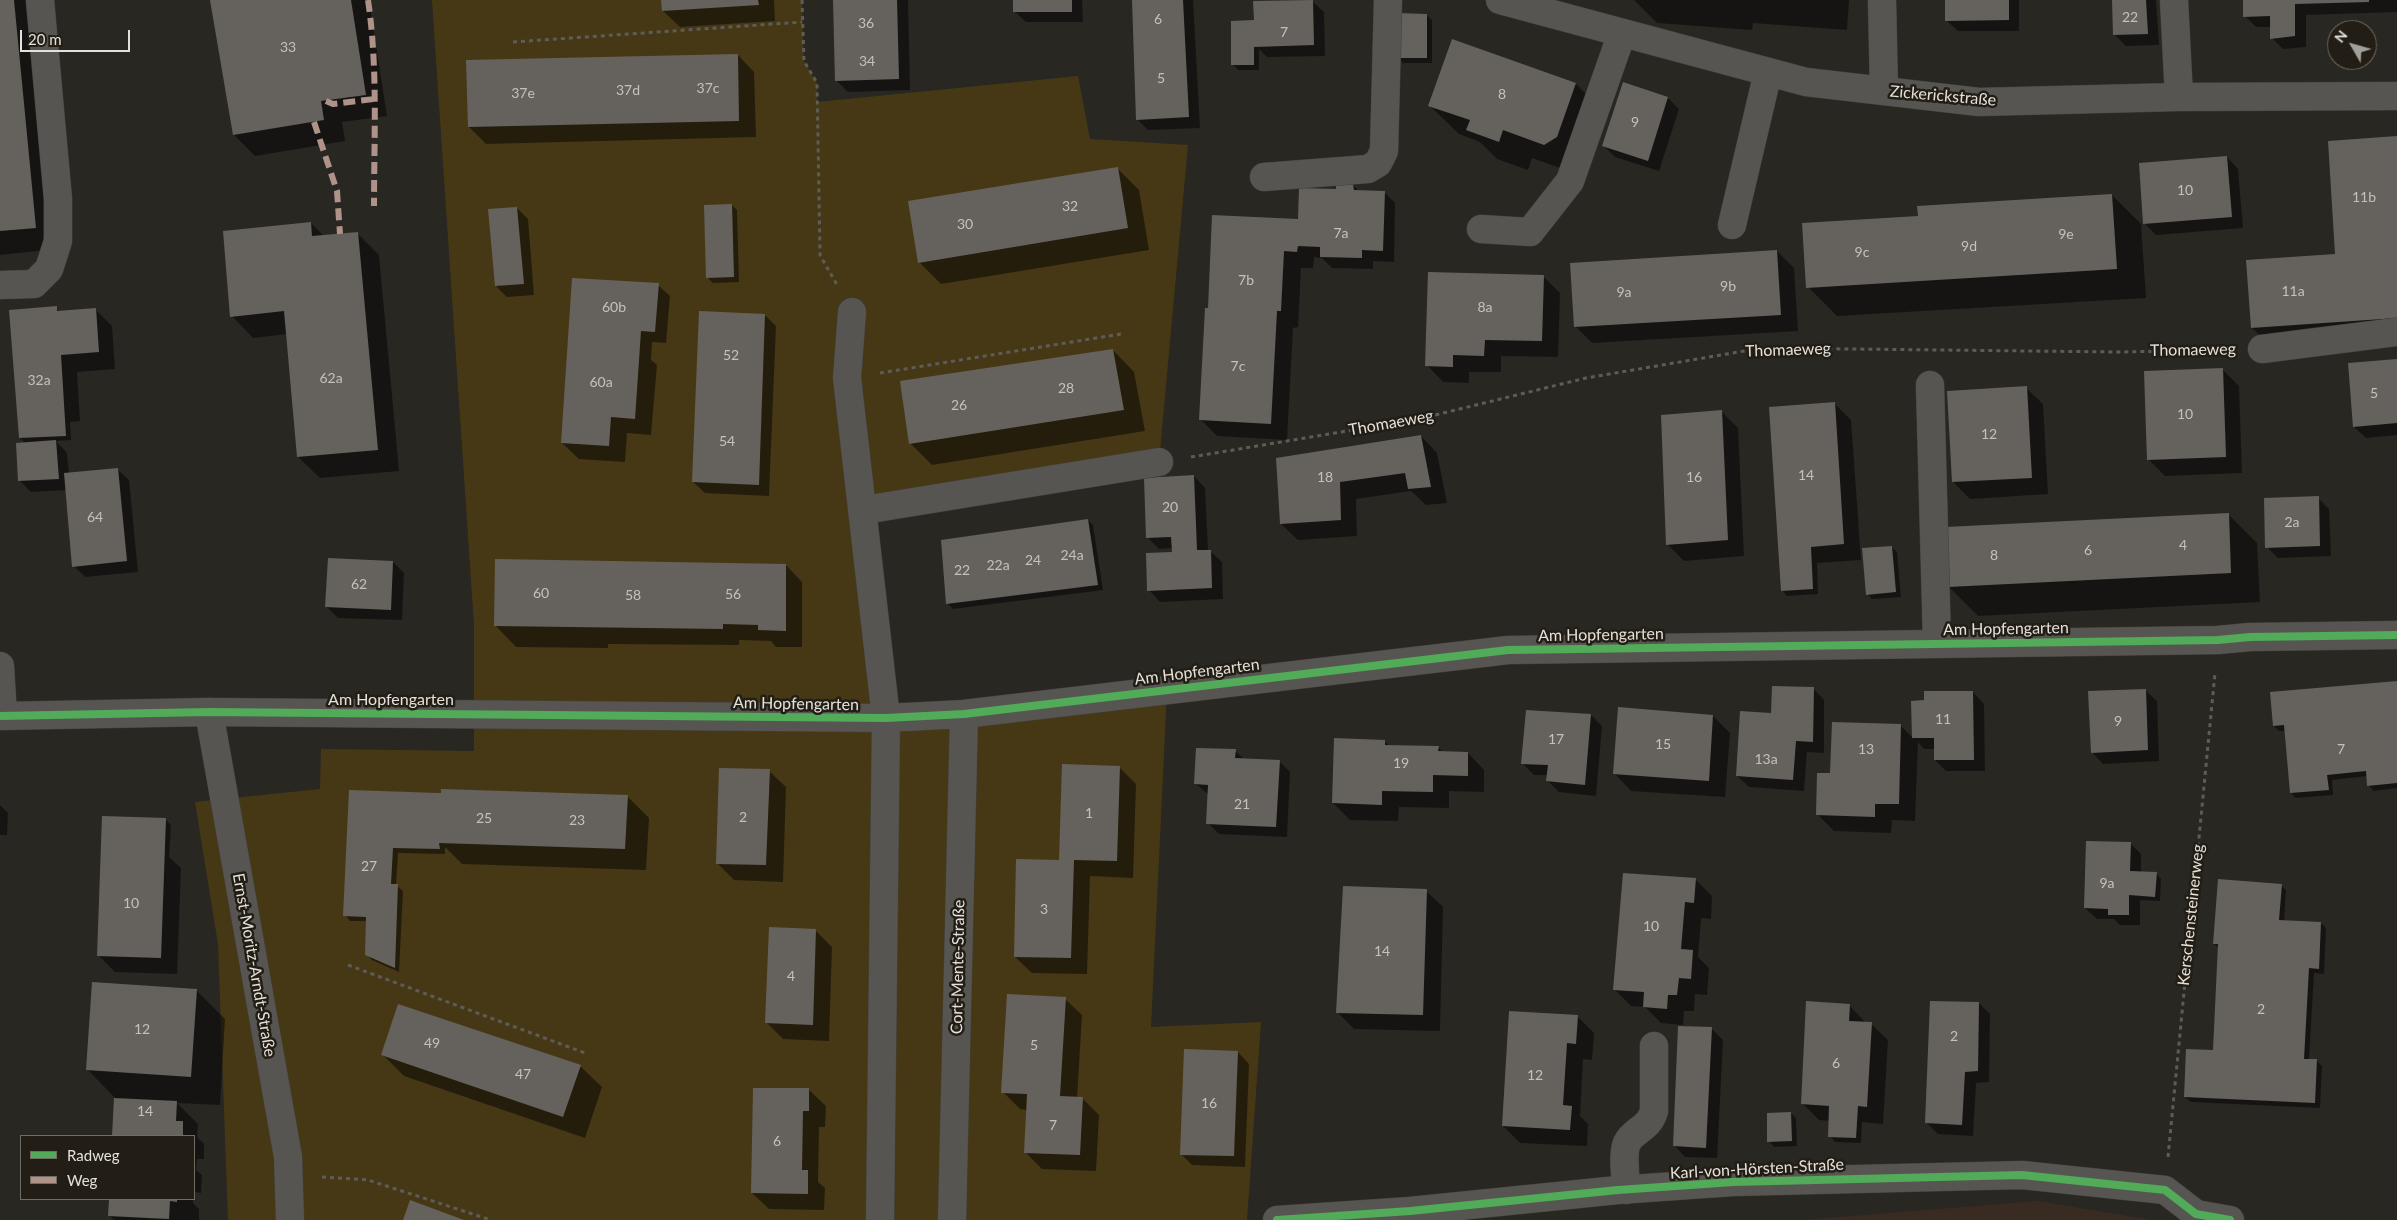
<!DOCTYPE html>
<meta charset="utf-8">
<style>
body{margin:0}
#map{position:relative;width:2397px;height:1220px;overflow:hidden;background:#282722;font-family:Lato,sans-serif}
canvas{display:block}
.legend{position:absolute;left:20px;top:1135px;width:175px;height:65px;box-sizing:border-box;background:#221e15;border:1px solid #706c64;margin:0;padding:6px 9px;list-style:none;font-size:15px;color:#e4e1db}
.legend li{display:flex;align-items:center;gap:10px;height:25px}
.legend b{width:25px;border:1px solid #706c64}
.north{position:absolute;left:2327px;top:20px;width:50px;height:50px;box-sizing:border-box;background:#221e15;border:1px solid #706c64;border-radius:50%;rotate:308deg;font-size:14px;font-weight:700;line-height:20px;text-align:center;color:#e4e1db}
.north::after{content:'';display:block;margin:auto;width:18px;height:22px;background:#a2a09a;clip-path:polygon(50% 0,100% 100%,50% 72%,0 100%)}
.scale{position:absolute;left:20px;top:30px;width:110px;height:22px;box-sizing:border-box;border:2px solid #e4e1db;border-top:0;padding-left:6px;font-size:15px;line-height:18px;white-space:nowrap;color:#e4e1db;-webkit-text-stroke:4px #221e15;paint-order:stroke}
</style>
<div id="map">
<canvas width="2397" height="1220"></canvas>
<ul class="legend">
<li><b style="height:6px;background:#51ab58"></b>Radweg</li>
<li><b style="height:6px;background:#af9288"></b>Weg</li>
</ul>
<div class="north">N</div>
<div class="scale">20 m</div>
</div>
<script>
const c = document.querySelector('canvas').getContext('2d');
c.lineJoin = 'round';
function paint(path, color) {
  c.fillStyle = color;
  c.fill(path, 'evenodd');
}
function trace(path, color, width, dash) {
  c.strokeStyle = color;
  c.lineWidth = width;
  c.lineCap = dash ? 'butt' : 'round';
  c.setLineDash(dash || []);
  c.stroke(path);
}
function label(font, color, halo, rows, align = 'center') {
  c.font = font + ' Lato,sans-serif';
  c.lineWidth = 5;
  c.setLineDash([]);
  c.textBaseline = 'middle';
  c.strokeStyle = halo;
  c.fillStyle = color;
  for (const [text, x, y, turn = 0] of rows) {
    c.save();
    c.translate(x, y);
    c.rotate((+turn || 0) * Math.PI / 180);
    c.textAlign = isNaN(turn) ? turn : align;
    if (halo) c.strokeText(text, 0, 0);
    c.fillText(text, 0, 0);
    c.restore();
  }
}
paint(new Path2D(`
 M2038 1201 2152 1220H1801Z`), '#392b21');
paint(new Path2D(`
 M432 0H802L804 61 817 83V102L1078 76 1090 139 1188 145 1159 462 864 510 874 711 1167 690 1151 1027 1261 1022 1247 1220H228L218 944 195 802 320 789 321 749 474 751V625Z`), '#473815');
paint(new Path2D(`
 M0 0H33L57 249 0 255Z
 M211 0H369L387 116 342 122 345 141 255 156 234 135Z
 M663 0H774L775 21 680 27 663 11Z
 M835 0H908L910 90 848 92 837 81Z
 M1014 0H1082L1083 22H1026L1014 11Z
 M1133 0H1193L1200 128 1148 130 1137 119Z
 M1634 0H1849L1847 30 1753 23 1752 30 1657 23Z
 M1946 0H2019V31H1958L1946 20Z
 M2113 0H2156L2159 45 2126 46 2115 35Z
 M2244 0H2397V12L2306 15V47L2283 49 2272 38 2271 27H2256L2245 16Z
 M1312 1 1324 12 1325 56 1267 57 1259 49V70H1238L1233 64 1255 21Z
 M1427 15 1432 20V63H1403L1398 57Z
 M738 55 754 72 756 137 486 144 469 127Z
 M1576 84 1605 113 1574 173 1532 158 1528 170 1497 159 1480 142 1459 134 1429 105Z
 M1668 98 1679 109 1659 171 1615 157 1604 146Z
 M2397 137V336L2269 344 2252 328 2337 255Z
 M2227 157 2238 169 2243 228 2156 235 2145 224Z
 M1117 168 1139 190 1149 250 941 284 919 262Z
 M1353 185 1359 191 1384 192 1395 203 1394 262 1373 261V269L1332 268 1322 258 1314 257 1313 268H1301L1298 327 1293 328 1287 440 1217 436 1200 419 1209 309 1300 221 1337 191Z
 M2112 195 2141 224 2146 298 1837 316 1808 287 1919 217Z
 M732 205 737 210 739 282 713 283 708 278Z
 M517 208 528 219 534 295 507 297 496 286Z
 M311 223 324 236 357 233 379 255 399 471 320 478 298 457 287 334 253 338 232 316Z
 M1777 251 1794 268 1798 331 1592 343 1575 326Z
 M1543 276 1560 293 1558 357 1501 356V372H1469V383L1443 382 1427 365Z
 M658 285 670 296 666 343 652 342 651 360 657 365 651 435 627 433 625 462 579 459 562 443Z
 M56 308 60 312 95 309 112 326 115 369 77 372 80 421 70 422 71 440 56 441 67 453 69 474 117 469 129 480 138 572 85 577 74 566 67 490 31 492 20 481 26 444 20 438Z
 M765 315 776 326 769 496 705 493 693 482Z
 M1113 350 1134 372 1145 431 932 465 910 443Z
 M2397 361V435L2366 438 2354 427Z
 M2222 369 2239 386 2242 473 2165 476 2149 460Z
 M2026 388 2043 404 2048 494 1970 499 1953 482Z
 M1834 403 1851 420 1861 560 1817 563 1818 594 1787 596 1782 590Z
 M1721 411 1738 428 1744 556 1684 561 1667 544Z
 M1421 436 1437 453 1447 503 1426 505 1411 491 1356 499 1357 536 1298 540 1281 524 1277 459Z
 M1194 476 1205 488 1208 551H1210L1222 562 1223 599 1160 602 1149 590 1173 553V548L1159 549 1147 537Z
 M2318 498 2329 509 2331 556 2278 558 2267 547Z
 M2228 514 2257 543 2260 602 1978 616 1949 587Z
 M1088 520 1093 525 1103 590 953 609 948 604Z
 M1892 547 1897 552 1901 597 1872 599 1867 594Z
 M393 562 404 573 402 620 338 618 326 606Z
 M786 565 802 582V647H776L771 641 739 640V645L608 644V648L516 647 495 625Z
 M2397 682V788L2374 791 2368 785V776L2332 780 2333 795 2296 798 2291 793 2285 731H2279L2274 726Z
 M1813 688 1824 700V753L1807 752 1804 791 1749 787 1737 776 1773 715Z
 M2145 690 2157 701 2159 761 2103 764 2092 752Z
 M1973 692 1984 704 1985 771H1946L1935 760V749H1924L1918 742 1915 821 1892 820 1891 833 1834 831 1817 814 1832 775 1901 726 1913 738Z
 M1619 709 1713 716 1730 733 1725 797 1631 791 1615 774Z
 M1591 715 1602 726 1596 796 1559 792 1548 781V775H1534L1523 764Z
 M1384 741 1390 746 1438 747 1443 752 1468 753 1484 770V792L1449 791V808L1399 807 1398 821 1350 820 1333 803Z
 M1235 751 1244 759 1279 761 1290 772 1287 837 1219 834 1208 823 1209 795 1196 784Z
 M1119 767 1136 784 1133 878 1090 876 1087 974 1032 973 1015 957 1060 861Z
 M769 771 786 787 783 882 734 880 717 863Z
 M350 791 628 797 649 818 646 870 462 864 445 847V854L398 853 396 885 403 891 399 972 372 960 366 954 367 921H350L345 915Z
 M0 805 8 813 7 835H0Z
 M166 820 171 825 169 857 181 868 177 974 115 972 98 955Z
 M2130 843 2141 854V873H2156L2161 879 2160 901 2140 900V925H2120L2114 919H2097L2085 908Z
 M1696 880 1712 896 1711 919 1701 918 1698 957 1709 968 1707 995 1695 994 1694 1011H1684L1683 1025 1661 1023 1645 1007 1631 1006 1614 989Z
 M2281 885 2286 890 2284 921 2321 923 2326 928 2324 974 2314 973 2309 1060 2317 1061 2322 1066 2320 1108 2191 1102 2185 1097 2214 1052 2219 948 2214 944Z
 M1426 891 1443 907 1440 1031 1354 1029 1337 1012Z
 M815 930 832 947 829 1041 783 1039 766 1022Z
 M196 990 225 1019 220 1105 177 1103 198 1124 197 1137 204 1144V1159H197L196 1170 202 1175 201 1193 194 1192V1136H113L115 1100H117L88 1070Z
 M1065 999 1082 1015 1077 1098H1082L1099 1115 1096 1171 1042 1169 1026 1153 1027 1110 1020 1109 1003 1092Z
 M1979 1003 1990 1014 1989 1082 1976 1083 1973 1136 1938 1134 1927 1123Z
 M1849 1005 1866 1023 1871 1024 1888 1040 1883 1124 1862 1122 1861 1143 1835 1142 1830 1136V1121L1819 1120 1802 1103Z
 M1577 1016 1594 1033 1592 1060 1583 1059 1580 1116 1588 1124 1587 1146 1520 1143 1503 1126Z
 M1712 1029 1723 1040 1717 1158 1685 1157 1674 1145Z
 M1238 1052 1249 1064 1245 1167 1192 1165 1181 1154Z
 M382 1054 580 1066 602 1087 585 1138 404 1076Z
 M809 1090 826 1106 825 1127H819L818 1182 825 1188 824 1210 769 1209 752 1193Z
 M1791 1113 1796 1118 1797 1146 1774 1147 1769 1141Z
 M110 1199H193V1203L199 1209V1220H114L109 1215Z`), '#0007');
paint(new Path2D(`
 M0 0H14L36 228 0 231Z
 M210 0H351L366 95 321 101 324 120 233 135Z
 M661 0H758L759 5 662 11Z
 M833 0H897L899 79 835 81Z
 M1013 0H1072V12H1013Z
 M1132 0H1183L1189 117 1136 120Z
 M1313 0 1314 45 1254 47V65H1231V21L1254 20 1253 1Z
 M1945 0H2009V20L1945 21Z
 M2112 0H2146L2148 34 2113 35Z
 M2243 0H2369V2L2295 4V36L2270 39V16L2243 17Z
 M1397 13 1427 14V58H1397Z
 M1452 39 1576 83 1557 137 1544 145 1503 130 1499 142 1466 130 1470 120 1428 106Z
 M738 54 739 121 468 127 466 60Z
 M1623 82 1668 97 1648 161 1602 146Z
 M2397 136V318L2251 328 2246 260 2335 254 2328 141Z
 M2227 156 2232 217 2143 224 2139 163Z
 M1118 167 1128 228 918 263 908 201Z
 M1336 183 1353 184 1354 190 1385 191 1383 251 1362 250V258L1320 257V247L1298 246 1297 252 1284 251 1281 311H1277L1271 424 1199 420 1205 308H1208L1212 215 1298 219 1299 188 1336 189Z
 M2112 194 2117 269 1806 288 1802 223 1918 216 1917 206Z
 M732 204 734 277 706 278 704 205Z
 M517 207 524 284 495 286 488 209Z
 M311 222 312 236 358 232 378 450 297 457 284 311 230 317 223 231Z
 M1777 250 1781 315 1574 327 1570 263Z
 M1428 272 1544 275 1542 341 1485 340 1484 356 1453 355V367L1425 366Z
 M572 278 659 283 655 332 641 331 635 419 611 417 609 446 561 443Z
 M57 306V311L96 308 99 352 61 355 66 436 19 438 9 310Z
 M699 311 765 314 759 485 692 482Z
 M1113 349 1124 410 909 444 900 381Z
 M2397 359V423L2353 427 2348 363Z
 M2223 368 2226 457 2147 460 2144 371Z
 M2027 386 2032 478 1952 482 1947 391Z
 M1835 402 1844 544 1811 547 1813 589 1781 591 1769 407Z
 M1722 410 1728 540 1666 545 1661 415Z
 M1421 435 1431 487 1408 489 1405 473 1340 482 1341 520 1280 524 1276 458Z
 M56 440 59 479 18 481 16 443Z
 M118 468 127 561 72 567 64 473Z
 M1194 475 1197 550H1211L1212 588 1147 591 1146 553 1172 552 1171 537 1146 538 1144 478Z
 M2319 496 2320 546 2265 548 2264 498Z
 M2229 513 2231 573 1948 587 1945 527Z
 M1088 519 1098 585 946 604 941 540Z
 M1892 546 1896 592 1866 595 1862 548Z
 M328 558 393 561 391 610 325 607Z
 M495 559 786 564V631L758 630V625L723 624V629L494 626Z
 M2397 681V783L2367 786 2366 771 2327 775 2329 790 2290 793 2284 725 2273 726 2270 692Z
 M1772 686 1814 687 1813 742 1796 741 1793 780 1736 776 1740 711 1771 713Z
 M2146 689 2148 750 2091 753 2088 691Z
 M1924 691H1973L1974 760H1934V738H1912L1911 701 1924 700Z
 M1618 707 1713 715 1709 781 1613 774Z
 M1526 710 1591 714 1585 785 1546 781 1548 765 1521 764Z
 M1832 722 1901 724 1899 804H1875V817L1816 815 1817 773H1830Z
 M1334 738 1385 740V745L1439 746 1438 751 1468 752V776L1433 775V792L1382 791V805L1332 803Z
 M1196 748 1236 749 1235 758 1280 760 1276 827 1206 824 1208 785 1194 784Z
 M1062 764 1120 766 1117 861 1074 860 1071 958 1014 957 1016 859 1059 860Z
 M719 768 770 769 766 865 716 864Z
 M441 789 628 795 625 849 439 843 440 849 393 848 391 884H398L395 968 365 955 366 917 343 916 349 790 441 793Z
 M102 816 166 818 161 958 97 956Z
 M2086 841 2131 842 2130 871 2157 872 2155 897 2129 895V915H2108V909L2084 908Z
 M1623 873 1696 878 1694 903 1685 902 1681 949 1693 950 1691 979 1679 978 1677 995H1668L1667 1009 1643 1007 1644 992 1613 990Z
 M2218 879 2282 884 2279 920 2321 922 2319 969 2309 968 2304 1059H2317L2315 1103 2184 1097 2186 1049 2213 1050 2218 944H2213Z
 M1343 886 1427 889 1423 1015 1336 1013Z
 M769 927 816 929 813 1025 765 1023Z
 M92 982 197 989 191 1077 86 1070Z
 M1007 994 1066 997 1060 1096 1083 1097 1080 1155 1024 1153 1027 1094 1001 1093Z
 M1806 1001 1850 1004 1849 1021 1872 1022 1867 1107 1858 1106 1856 1138 1828 1137 1829 1106 1801 1104Z
 M1930 1001 1979 1002 1978 1071 1965 1072 1962 1125 1925 1123Z
 M398 1004 581 1065 563 1117 381 1055Z
 M1509 1011 1578 1015 1576 1044 1567 1043 1563 1105 1572 1106 1570 1130 1502 1126Z
 M1678 1026 1712 1027 1706 1148 1673 1146Z
 M1184 1049 1238 1051 1234 1156 1180 1155Z
 M753 1088H809V1111H803L802 1170H808V1194L751 1193Z
 M114 1098 177 1101 176 1121H183V1136H112Z
 M1791 1112 1792 1141 1767 1142V1113Z
 M109 1199H177V1202L170 1201 169 1219 108 1216Z
 M410 1200 464 1220H403Z`), '#65625e');
const minor = new Path2D(`
 M1500 0 1806 82 1979 102 2179 97 2397 96
 M1882 0 1884 91
 M2174 0 2179 97
 M1264 177 1368 169 1378 163 1384 151 1388 0
 M1732 225 1768 72
 M1481 229 1530 232 1570 181 1622 33
 M0 285 34 284 49 269 58 241V199L40 0
 M852 312 847 378 886 718 880 1220
 M2262 349 2397 332
 M1930 385 1937 643
 M864 510 1159 462
 M0 666 3 716
 M209 712 288 1157 290 1220
 M0 716 209 712 886 718 964 714 1508 650 2218 640 2250 637 2397 635
 M1626 1190C1626 1179 1622 1153 1627 1143 1633 1130 1649 1129 1654 1111V1046
 M952 1220 964 714
 M1277 1220 1410 1211 1618 1190 1733 1182 2022 1175 2165 1190 2196 1214 2230 1220`);
trace(minor, '#43423d', 29);
trace(new Path2D(`
 M802 0 804 61 817 83 820 255 837 285
 M513 42 802 22
 M880 373 1121 334
 M1191 457 1419 419 1586 378 1762 348 2118 352 2229 350
 M348 965 585 1053
 M2168 1157 2215 673
 M322 1177 368 1180 491 1220`), '#5d5c58', 3, [4, 4]);
trace(minor, '#575552', 28);
trace(new Path2D(`
 M368 0C378 67 374 138 374 206
 M326 101 333 104 374 99
 M314 122 337 191 340 234`), '#af9288', 6, [12, 6]);
trace(new Path2D(`
 M0 716 209 712 886 718 964 714 1508 650 2218 640 2250 637 2397 635
 M1277 1220 1410 1211 1618 1190 1733 1182 2022 1175 2165 1190 2196 1214 2230 1220`), '#51ab58', 8);
label('14px', '#c4c1bc', null, [
 ["22",2130,17],
 ["6",1158,19],
 ["36",866,23],
 ["7",1284,32],
 ["33",288,47],
 ["34",867,61],
 ["5",1161,78],
 ["37c",708,88],
 ["37d",628,90],
 ["37e",523,93],
 ["8",1502,94],
 ["9",1635,122],
 ["10",2185,190],
 ["11b",2364,197],
 ["32",1070,206],
 ["30",965,224],
 ["7a",1341,233],
 ["9e",2066,234],
 ["9d",1969,246],
 ["9c",1862,252],
 ["7b",1246,280],
 ["9b",1728,286],
 ["11a",2293,291],
 ["9a",1624,292],
 ["60b",614,307],
 ["8a",1485,307],
 ["52",731,355],
 ["7c",1238,366],
 ["62a",331,378],
 ["32a",39,380],
 ["60a",601,382],
 ["28",1066,388],
 ["5",2374,393],
 ["26",959,405],
 ["10",2185,414],
 ["12",1989,434],
 ["54",727,441],
 ["14",1806,475],
 ["18",1325,477],
 ["16",1694,477],
 ["20",1170,507],
 ["64",95,517],
 ["2a",2292,522],
 ["4",2183,545],
 ["6",2088,550],
 ["24a",1072,555],
 ["8",1994,555],
 ["24",1033,560],
 ["22a",998,565],
 ["22",962,570],
 ["62",359,584],
 ["60",541,593],
 ["56",733,594],
 ["58",633,595],
 ["11",1943,719],
 ["9",2118,721],
 ["17",1556,739],
 ["15",1663,744],
 ["13",1866,749],
 ["7",2341,749],
 ["13a",1766,759],
 ["19",1401,763],
 ["21",1242,804],
 ["1",1089,813],
 ["2",743,817],
 ["25",484,818],
 ["23",577,820],
 ["27",369,866],
 ["9a",2107,883],
 ["10",131,903],
 ["3",1044,909],
 ["10",1651,926],
 ["14",1382,951],
 ["4",791,976],
 ["2",2261,1009],
 ["12",142,1029],
 ["2",1954,1036],
 ["49",432,1043],
 ["5",1034,1045],
 ["6",1836,1063],
 ["47",523,1074],
 ["12",1535,1075],
 ["16",1209,1103],
 ["14",145,1111],
 ["7",1053,1125],
 ["6",777,1141]
]);
label('16px', '#e4e1db', '#221e15', [
 ["Zickerickstraße",1943,96,5],
 ["Thomaeweg",1788,350,-2],
 ["Thomaeweg",2193,350,-1],
 ["Thomaeweg",1391,423,-10],
 ["Am Hopfengarten",2006,629,-1],
 ["Am Hopfengarten",1601,635,-1],
 ["Am Hopfengarten",1197,672,-7],
 ["Am Hopfengarten",391,700],
 ["Am Hopfengarten",796,704,1],
 ["Kerschensteinerweg",2191,915,-84],
 ["Ernst-Moritz-Arndt-Straße",254,965,80],
 ["Cort-Mente-Straße",958,967,-89],
 ["Karl-von-Hörsten-Straße",1757,1169,-3]
]);
</script>
